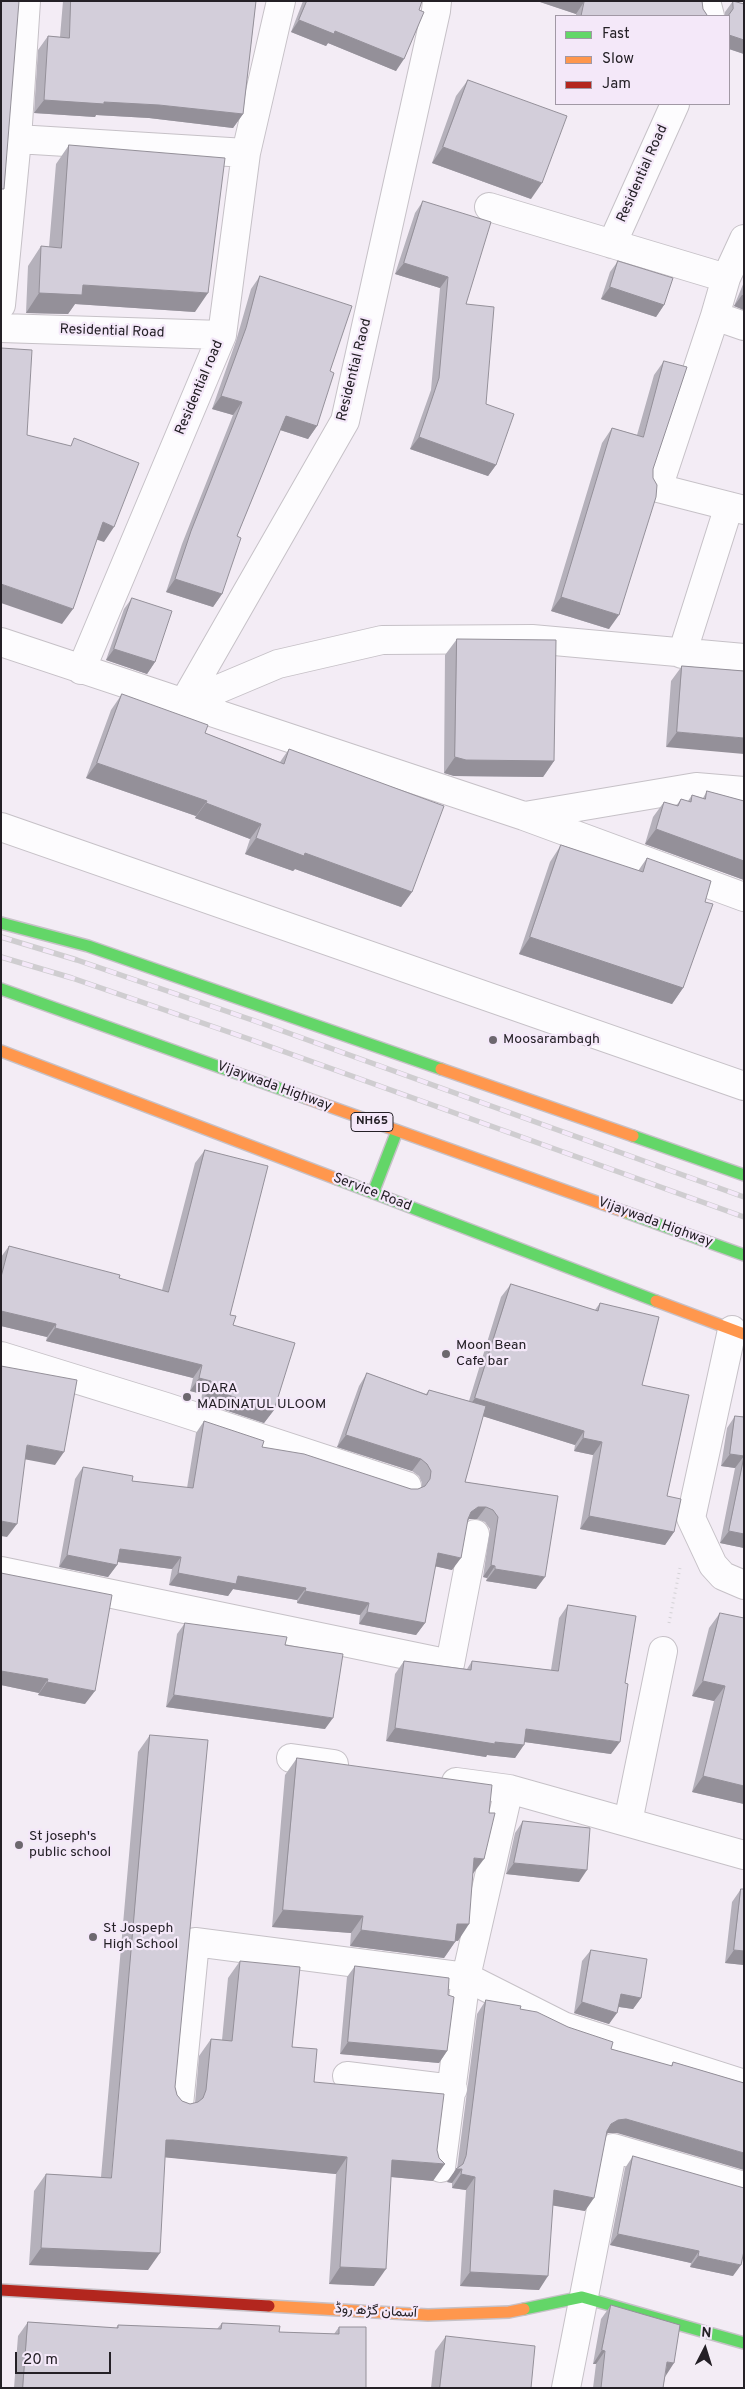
<!DOCTYPE html>
<meta charset="utf-8">
<style>
body{margin:0}
#map{position:relative;width:745px;height:2389px;overflow:hidden;background:#f3ecf5;font-family:Overpass,sans-serif}
canvas{display:block}
.frame{position:absolute;inset:0;border:2px solid #242026;pointer-events:none}
.legend{position:absolute;left:555px;top:15px;width:175px;height:90px;box-sizing:border-box;background:#f4e8f9;border:1px solid #a198a5;margin:0;padding:6px 9px;list-style:none;font-size:15px;color:#242026}
.legend li{display:flex;align-items:center;gap:10px;height:25px}
.legend b{width:25px;border:1px solid #a198a5}
.north{position:absolute;left:680px;top:2324px;width:50px;height:50px;-webkit-text-stroke:4px #f4e8f9;paint-order:stroke;rotate:5deg;font-size:14px;font-weight:700;line-height:20px;text-align:center;color:#242026}
.north::after{content:'';display:block;margin:auto;width:18px;height:22px;background:#242026;clip-path:polygon(50% 0,100% 100%,50% 72%,0 100%)}
.scale{position:absolute;left:15px;top:2352px;width:96px;height:22px;box-sizing:border-box;border:2px solid #242026;border-top:0;padding-left:6px;font-size:15px;line-height:18px;white-space:nowrap;color:#242026;-webkit-text-stroke:4px #f4e8f9;paint-order:stroke}
</style>
<div id="map">
<canvas width="745" height="2389"></canvas>
<div class="frame"></div>
<ul class="legend">
<li><b style="height:6px;background:#63d668"></b>Fast</li>
<li><b style="height:6px;background:#ff974d"></b>Slow</li>
<li><b style="height:6px;background:#b3261e"></b>Jam</li>
</ul>
<div class="north">N</div>
<div class="scale">20 m</div>
</div>
<script>
const c = document.querySelector('canvas').getContext('2d');
c.lineJoin = 'round';
function trace(path, color, width, dash) {
  c.strokeStyle = color;
  c.lineWidth = width;
  c.lineCap = dash ? 'butt' : 'round';
  c.setLineDash(dash || []);
  c.stroke(path);
}
function paint(path, color) {
  c.fillStyle = color;
  c.fill(path, 'evenodd');
}
function label(font, color, halo, rows, align = 'center') {
  c.font = font + ' Overpass,Vazirmatn,sans-serif';
  c.lineWidth = 4.5;
  c.setLineDash([]);
  c.textBaseline = 'middle';
  c.strokeStyle = halo;
  c.fillStyle = color;
  for (const [text, x, y, turn = 0] of rows) {
    c.save();
    c.translate(x, y);
    c.rotate((+turn || 0) * Math.PI / 180);
    c.textAlign = isNaN(turn) ? turn : align;
    if (halo) c.strokeText(text, 0, 0);
    c.fillText(text, 0, 0);
    c.restore();
  }
}
const street = new Path2D(`
 M706 1 710 16
 M17 139 246 153
 M489 207 726 278
 M744 239 726 278 715 316 744 326
 M612 244 675 104
 M1 305 17 139 26 1
 M715 316 658 488 744 510
 M1 328 222 335
 M1 642 524 816 744 897
 M682 654 729 506
 M81 670 222 335 246 153 281 1
 M183 704 345 421 436 11 437 1
 M183 704 278 664 382 640 532 639 744 658
 M525 816 696 787 744 791
 M1 827 744 1086
 M732 1330 691 1518 713 1565 723 1576 744 1585
 M1 1356 166 1407 407 1486
 M1 1571 450 1664 475 1534
 M291 1758 334 1764
 M456 1782 509 1789 744 1855
 M628 1822 663 1651
 M347 2076 453 2089
 M179 2105 195 1942 466 1977 563 2026 744 2084
 M441 2168 466 1977 509 1789
 M566 2388 613 2148 744 2186`);
const fast = new Path2D(`
 M1 923 88 946 441 1069
 M1 989 306 1098
 M633 1136 744 1175
 M337 1179 656 1301
 M373 1193 397 1131
 M625 1212 744 1255
 M524 2309 582 2297 744 2343`);
const slow = new Path2D(`
 M1 1051 337 1179
 M441 1069 633 1136
 M306 1098 625 1212
 M656 1301 744 1334
 M269 2306 428 2315 509 2312 524 2309`);
const jam = new Path2D(`
 M1 2290 269 2306`);
trace(street, '#c6c1c7', 30);
trace(fast, '#c6c1c7', 14);
trace(slow, '#c6c1c7', 14);
trace(jam, '#c6c1c7', 14);
trace(new Path2D(`
 M669 1623 680 1568`), '#d4d2d6', 3, [1, 4]);
trace(street, '#fdfcfe', 28);
trace(fast, '#63d668', 11);
trace(slow, '#ff974d', 11);
trace(jam, '#b3261e', 11);
const rail = new Path2D(`
 M1 937 77 960 255 1021 744 1197
 M1 957 72 978 249 1039 744 1217`);
trace(rail, '#cfcdd0', 5.5);
trace(rail, '#f4e8f9', 4, [11]);
paint(new Path2D(`
 M63 1H256L243 114 233 128 149 118 96 115 95 117 34 113 38 50 48 36 60 37Z
 M303 1H422L396 71 328 43 326 46 291 32Z
 M537 1H702L703 9 707 15 708 16H576V14Z
 M733 1 744 4V54L729 49V16H725V12Z
 M468 80 531 199 432 163 456 96Z
 M69 145 195 312 75 304 68 314 26 313 28 266 41 246 49 247 56 164Z
 M423 201 466 304 486 404 496 465 488 476 410 449 431 390 440 288 395 274 415 213Z
 M618 261 664 305 656 317 601 299 610 272Z
 M260 276 330 371 317 426 308 439 280 430 237 536 222 594 213 607 166 592 182 544 233 415 212 409 236 341 251 289Z
 M744 282V310L734 306Z
 M664 361 653 469 609 629 551 611 602 443 612 428 637 435 654 375Z
 M132 598 155 662 147 674 106 660 124 609Z
 M457 639 554 761 543 777 454 776 444 773 445 655Z
 M682 666 744 671 666 747 671 681Z
 M122 694 205 733 280 762 289 749 412 892 401 907 295 869 293 871 245 854 250 839 195 818 196 816 86 778 111 710Z
 M707 791 744 801V880L645 844 653 817 664 802 676 806 681 799 688 801 692 795 703 798Z
 M561 845 638 871 647 858 705 902 683 988 672 1004 519 954 550 862Z
 M205 1150 230 1315 233 1325 274 1410 264 1423 201 1402 202 1394 190 1391 193 1378 46 1341 47 1337 1 1326V1257L9 1246 119 1278 162 1290 195 1163Z
 M511 1284 595 1310 600 1303 642 1385 674 1532 665 1545 580 1529 593 1455 574 1451 575 1445 483 1416 465 1482 558 1496 536 1589 486 1581 487 1578 483 1577 490 1529 485 1522 477 1519H469L468 1521 452 1570 435 1566 425 1623 416 1635 359 1624 360 1615 297 1603V1600L233 1589 228 1596 169 1585 172 1569 117 1562V1565L108 1577 59 1567 75 1479 83 1467 132 1481 187 1488 196 1433 204 1421 262 1447 411 1489H418L422 1487V1483L419 1476 412 1471 337 1447 359 1386 367 1373 426 1394 429 1390 469 1401 501 1297Z
 M735 1416 744 1417V1548L720 1543 735 1468 721 1466 727 1428Z
 M1 1573 85 1704 38 1695 39 1693 1 1685Z
 M568 1605 611 1754 525 1742 515 1758 487 1755 486 1757 386 1741 395 1674 404 1661 467 1669 472 1661 551 1670 559 1618Z
 M720 1613 744 1804 692 1792 714 1701 692 1696 709 1628Z
 M185 1623 285 1645 325 1729 166 1707 177 1634Z
 M150 1735 175 2087 177 2095 182 2101 190 2104 195 2103 199 2056 211 2039 222 2040 228 1978 240 1961 314 2082 433 2181 391 2177 374 2286 329 2284 336 2174 165 2157 148 2270 29 2265 34 2191 46 2174 101 2177 138 1752Z
 M297 1758 473 1874 458 1941H456L455 1942 444 1958 350 1946 351 1933 272 1927 285 1775Z
 M523 1821 579 1882 506 1874 515 1833Z
 M741 1889H744V1965L725 1963 732 1902Z
 M591 1950 641 1998 633 2009 619 2007 609 2024 574 2013 582 1961Z
 M355 1966 448 1995 447 2051 439 2063 340 2054 347 1977Z
 M486 2000 520 2009 611 2049 671 2066 673 2062 744 2083 617 2133H608L607 2134 585 2211 553 2205 539 2290 460 2286 466 2190 452 2188V2183L447 2182 457 2169 477 2014Z
 M633 2156 733 2276 690 2267 691 2263 610 2245 625 2168Z
 M611 2305 665 2377 663 2388H593L596 2364H593L601 2319Z
 M28 2322 116 2328 118 2325 217 2329 222 2323 279 2332 334 2334 339 2327 366 2388H14L18 2336Z
 M446 2336 531 2388H431L435 2351Z`), '#b5b1bb');
paint(new Path2D(`
 M537 1H582L584 2 576 14Z
 M299 20 335 31 404 59 396 71 328 43 326 46 291 32Z
 M729 35 744 40V54L729 49Z
 M44 100 104 102 159 105 243 114 233 128 149 118 96 115 95 117 34 113Z
 M443 147 542 183 531 199 432 163Z
 M404 263 448 277 440 288 395 274Z
 M83 285 208 293 195 312 75 304 68 314 26 313 39 293Z
 M610 287 664 305 656 317 601 299Z
 M742 295H744V310L734 306Z
 M221 396 242 402 233 415 212 409Z
 M286 416 317 426 308 439 277 429Z
 M419 437 496 465 488 476 410 449Z
 M103 522 114 527 104 542 92 538Z
 M175 579 222 594 213 607 166 592Z
 M1 584 73 609 62 624 1 603Z
 M561 597 619 615 609 629 551 611Z
 M114 649 155 662 147 674 106 660Z
 M677 732 744 738V754L666 747Z
 M455 757 554 761 543 777 454 776 444 773Z
 M97 763 207 801 196 816 86 778Z
 M206 803 261 824 250 839 195 818Z
 M656 829 744 861V880L645 844Z
 M256 838 305 853 412 892 401 907 295 869 293 871 245 854Z
 M530 937 683 988 672 1004 519 954Z
 M1 1311 56 1324 47 1337 1 1326Z
 M55 1328 202 1365 193 1378 46 1341Z
 M199 1378 211 1381 202 1394 190 1391Z
 M210 1389 274 1410 264 1423 201 1402Z
 M475 1398 584 1431 575 1445 466 1411Z
 M346 1435 421 1459 412 1471 337 1447Z
 M583 1438 602 1442 593 1455 574 1451Z
 M27 1445 64 1452 55 1465 18 1458Z
 M730 1454 744 1456 735 1468 721 1466Z
 M478 1507H486L477 1519H469L463 1524 471 1512Z
 M589 1516 674 1532 665 1545 580 1529Z
 M1 1521 17 1524 7 1537 1 1536Z
 M729 1531 744 1534V1548L720 1543Z
 M120 1549 181 1557 172 1569 111 1561Z
 M438 1553 461 1558 452 1570 429 1565Z
 M67 1555 117 1565 108 1577 59 1567Z
 M491 1565 495 1566 487 1578 483 1577Z
 M495 1569 545 1577 536 1589 486 1581Z
 M178 1573 238 1576 306 1588 297 1600 233 1589 228 1596 169 1585Z
 M305 1591 369 1603 360 1615 297 1603Z
 M367 1612 425 1623 416 1635 359 1624Z
 M1 1671 48 1679 39 1693 1 1685Z
 M703 1681 725 1686 714 1701 692 1696Z
 M47 1682 95 1691 85 1704 38 1695Z
 M174 1695 333 1718 325 1729 166 1707Z
 M395 1728 524 1745 515 1758 487 1755 486 1757 386 1741Z
 M526 1729 620 1742 611 1754 517 1741Z
 M703 1776 744 1786V1804L692 1792Z
 M474 1858 484 1859 472 1875Z
 M514 1863 587 1870 579 1882 506 1874Z
 M283 1910 363 1916 351 1933 272 1927Z
 M457 1924H469L458 1941 446 1940Z
 M361 1930 455 1942 444 1958 350 1946Z
 M734 1950 744 1951V1965L725 1963Z
 M621 1994 641 1998 633 2009 613 2006Z
 M582 2002 617 2013 609 2024 574 2013Z
 M348 2042 447 2051 439 2063 340 2054Z
 M626 2119 744 2153V2170L617 2133H608L601 2138 611 2124 618 2120Z
 M166 2140H173L347 2157 336 2174 161 2157Z
 M392 2160 445 2164 433 2181 381 2176Z
 M456 2169H462L452 2183 447 2182Z
 M461 2174 475 2177 466 2190 452 2188Z
 M554 2190 594 2198 585 2211 544 2204Z
 M618 2234 699 2251 691 2263 610 2245Z
 M41 2248 160 2253 148 2270 29 2265Z
 M698 2256 741 2265 733 2276 690 2267Z
 M340 2267 386 2269 374 2286 329 2284Z
 M470 2272 548 2276 539 2290 460 2286Z
 M602 2350 605 2351 596 2364H593Z
 M667 2362 674 2363 665 2377Z`), '#949099');
const building = new Path2D(`
 M1 1H19L4 189H1Z
 M71 1H256L243 114 159 105 104 102V104L44 100 48 36 69 38Z
 M307 1H422L419 10 424 12 404 59 335 31 334 34 299 20Z
 M582 1H702L703 9 707 15 708 16H581L584 2Z
 M733 1 744 4V40L729 35V16H728L733 9Z
 M468 80 567 116 542 183 443 147Z
 M69 145 225 158 208 293 83 285 82 295 39 293 41 246 61 248Z
 M423 201 491 222 466 304 494 307 486 404 514 414 496 465 419 437 439 378 448 277 404 263Z
 M618 261 673 278 664 305 610 287Z
 M260 276 352 306 330 371 334 373 317 426 286 416 237 536 241 538 222 594 175 579 191 531 242 402 221 396 246 328Z
 M1 348 32 350 27 435 71 446 74 438 139 463 114 527 103 522 73 609 1 584Z
 M664 361 687 367 653 469V478L657 485 656 497 619 615 561 597 612 428 643 437Z
 M132 598 172 611 155 662 114 649Z
 M457 639 556 640 554 761 466 760 455 757Z
 M682 666 744 671V738L677 732Z
 M122 694 208 725 205 733 284 764 289 749 444 806 412 892 305 853 304 856 256 838 261 824 206 803 207 801 97 763Z
 M707 791 744 801V861L656 829 664 802 678 806 681 799 691 802 692 795 705 799Z
 M561 845 643 872 647 858 711 881 705 902 713 904 683 988 530 937Z
 M205 1150 268 1166 230 1315 236 1316 233 1325 295 1343 274 1410 210 1389 211 1381 199 1378 202 1365 55 1328 56 1324 1 1311V1277L9 1246 120 1275 119 1278 168 1292Z
 M511 1284 598 1311 600 1303 659 1317 642 1385 689 1395 667 1496 681 1499 674 1532 589 1516 602 1442 583 1438 584 1431 475 1398Z
 M1 1366 77 1380 64 1452 27 1445 17 1524 1 1521Z
 M367 1373 427 1395 429 1390 486 1406 465 1482 558 1496 545 1577 495 1569V1566L491 1565 498 1517 493 1510 486 1507H478L471 1512 468 1519 461 1558 438 1553 425 1623 367 1612 369 1603 305 1591 306 1588 238 1576 236 1584 178 1573 181 1557 120 1549 117 1565 67 1555 83 1467 133 1476 132 1481 193 1488 204 1421 264 1441 262 1447 304 1454 411 1489H418L425 1486 430 1479 431 1471 427 1464 421 1459 346 1435Z
 M735 1416 744 1417V1456L730 1454Z
 M744 1457V1534L729 1531Z
 M1 1573 112 1595 95 1691 47 1682 48 1679 1 1671Z
 M568 1605 636 1616 625 1683 628 1684 620 1742 526 1729 524 1745 495 1742V1744L395 1728 404 1661 471 1670 472 1661 558 1671Z
 M720 1613 744 1618V1786L703 1776 725 1686 703 1681Z
 M185 1623 287 1637 285 1645 343 1654 333 1718 174 1695Z
 M150 1735 208 1740 175 2087 177 2095 182 2101 190 2104 198 2102 203 2098 206 2090 211 2039 232 2041 240 1961 300 1967 292 2047 317 2049 314 2082 444 2094 437 2150 439 2158 445 2164 392 2160 386 2269 340 2267 347 2157 173 2140H166L160 2253 41 2248 46 2174 111 2178Z
 M297 1758 492 1785 489 1813H495L484 1859 474 1858 469 1924H457L455 1942 361 1930 363 1916 283 1910Z
 M523 1821 590 1828 587 1870 514 1863Z
 M741 1889H744V1951L734 1950Z
 M591 1950 647 1959 641 1998 621 1994 617 2013 582 2002Z
 M355 1966 449 1978 448 1995 454 1997 447 2051 348 2042Z
 M486 2000 521 2006 520 2009 537 2012 568 2027 613 2042 611 2049 672 2066 673 2062 744 2083V2153L626 2119 618 2120 611 2124 607 2131 594 2198 554 2190 548 2276 470 2272 475 2177 461 2174 462 2169H456L463 2164 466 2156Z
 M633 2156 744 2188V2251L741 2265 698 2256 699 2251 618 2234Z
 M611 2305 680 2325 674 2363 667 2362 663 2388H601L605 2351 602 2350Z
 M28 2322 118 2328V2325L221 2329 222 2323 280 2326 279 2332 339 2334V2327H366V2388H23Z
 M446 2336 535 2346 531 2388H440Z`);
paint(building, '#d3ceda');
trace(building, '#949099', 1);
for (const [x, y, r, color] of [
 [493,1040,5,"#6c676e"],
 [446,1354,5,"#6c676e"],
 [187,1397,5,"#6c676e"],
 [19,1845,5,"#6c676e"],
 [93,1937,5,"#6c676e"]
]) {
  const dot = new Path2D();
  dot.arc(x, y, r, 0, 2 * Math.PI);
  c.fillStyle = color;
  c.fill(dot);
  trace(dot, '#f4e8f9', 2);
}
for (const [x, y, w] of [
 [372,1122,42]
]) {
  const box = new Path2D();
  box.roundRect(x - w / 2, y - 9.5, w, 19, 4);
  c.fillStyle = '#f4e8f9';
  c.fill(box);
  trace(box, '#242026', 1);
}
label('bold 12px', '#242026', null, [
 ["NH65",372,1122]
]);
label('14px', '#242026', '#f4e8f9', [
 ["Residential Road",643,174,-66],
 ["Residential Road",112,332,2],
 ["Residential Raod",355,370,-76],
 ["Residential road",200,388,-67],
 ["Vijaywada Highway",274,1087,20],
 ["Service Road",372,1193,21],
 ["Vijaywada Highway",655,1223,20],
 ["آسمان گڑھ روڈ",376,2312,3]
]);
label('14px', '#242026', '#f4e8f9', [
 ["Moosarambagh",503,1040],
 ["Moon Bean",456,1346],
 ["Cafe bar",456,1362],
 ["IDARA",197,1389],
 ["MADINATUL ULOOM",197,1405],
 ["St joseph's",29,1837],
 ["public school",29,1853],
 ["St Jospeph",103,1929],
 ["High School",103,1945]
], 'left');
</script>
